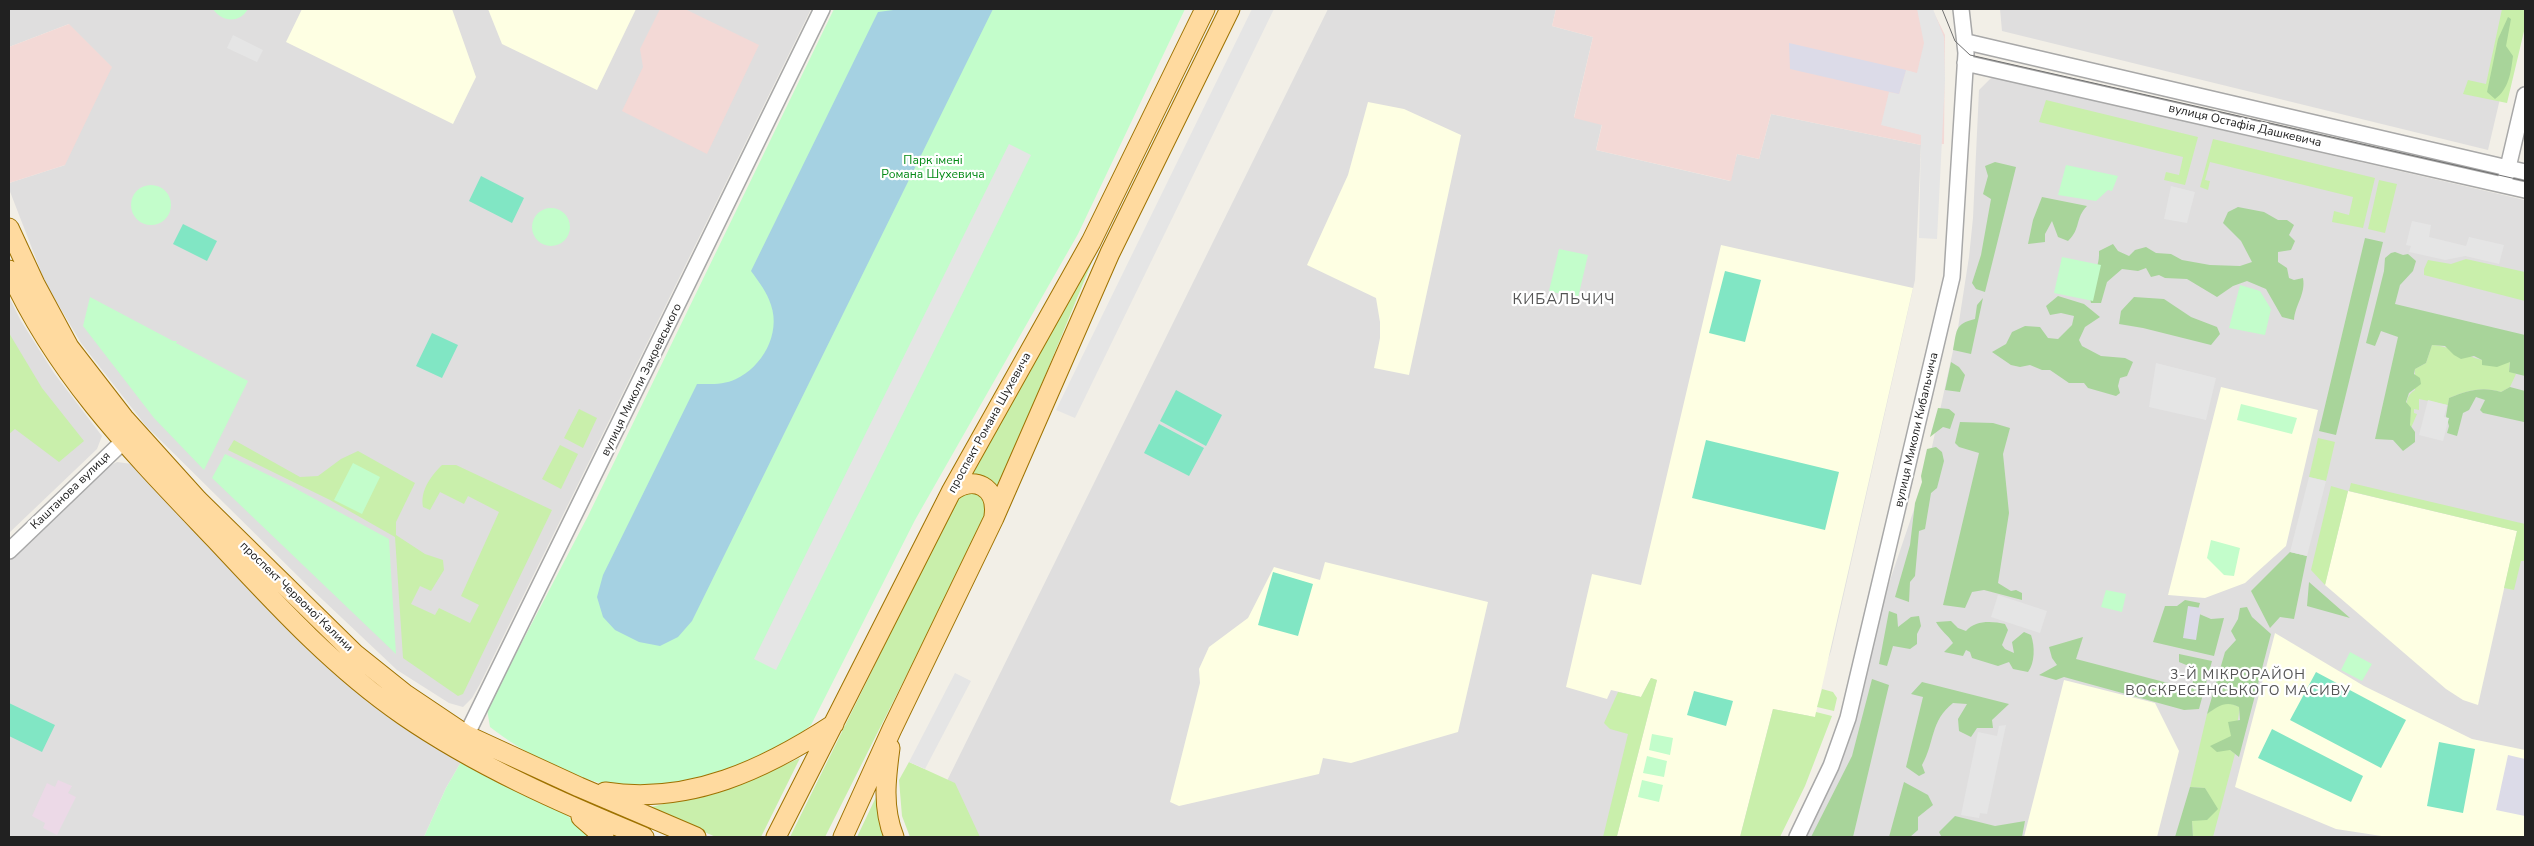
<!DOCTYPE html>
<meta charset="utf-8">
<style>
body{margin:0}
#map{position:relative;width:2534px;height:846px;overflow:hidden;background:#f2efe7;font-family:"Nunito Sans",sans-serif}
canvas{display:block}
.frame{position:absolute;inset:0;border:10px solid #212121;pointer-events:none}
</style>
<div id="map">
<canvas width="2534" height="846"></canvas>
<div class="frame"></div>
</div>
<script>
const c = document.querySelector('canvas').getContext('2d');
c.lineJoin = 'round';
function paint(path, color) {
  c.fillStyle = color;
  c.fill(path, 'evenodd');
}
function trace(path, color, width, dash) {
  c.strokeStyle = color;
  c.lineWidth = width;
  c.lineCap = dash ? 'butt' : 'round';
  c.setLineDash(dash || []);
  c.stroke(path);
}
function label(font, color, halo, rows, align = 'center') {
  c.font = font + ' "Nunito Sans",sans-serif';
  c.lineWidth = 4.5;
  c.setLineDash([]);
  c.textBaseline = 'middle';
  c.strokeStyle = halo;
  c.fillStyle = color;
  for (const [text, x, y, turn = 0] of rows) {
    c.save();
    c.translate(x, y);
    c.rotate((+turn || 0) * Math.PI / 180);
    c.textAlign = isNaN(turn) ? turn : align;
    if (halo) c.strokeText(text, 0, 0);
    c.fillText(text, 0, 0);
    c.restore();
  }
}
paint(new Path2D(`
 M9 9H811L480 684 472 698 463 707 449 703 397 670 306 584 146 426 81 343 45 282 9 189V183L65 165 69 24 9 47Z
 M1328 9H1556L1552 26 1593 37 1574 117 1602 124 1596 150 1730 181 1737 154 1759 159 1771 114 1921 145 1915 280 1831 651 1778 806 1762 837H962L940 795Z
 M2000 9H2521L2488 150 2002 31Z
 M1992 77 2525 200V837H1803L1926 474 1958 328 1969 257 1973 218 1979 90Z
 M9 297 21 321 54 373 102 436 97 449 9 533Z
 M117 462 132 464 140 471 247 588 291 631 411 731 461 762 446 788 424 837H9V561L106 468Z`), '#dfdede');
paint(new Path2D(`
 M660 9H685L759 45 707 154 622 111 643 67 640 49Z
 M1556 9H1932L1945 35 1944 144 1921 145 1771 114 1759 159 1737 154 1731 181 1596 150 1602 125 1574 118 1593 37 1552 26Z
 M69 24 112 67 65 165 9 183V47Z`), '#f3d9d6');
paint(new Path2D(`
 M58 780 72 786 68 793 76 797 57 835 43 828 45 823 32 816 47 783 55 787Z`), '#ecd9e7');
paint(new Path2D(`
 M302 9H452L476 77 453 124 286 42Z
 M488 9H636L597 90 502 44Z
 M1368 102 1404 109 1461 135 1409 375 1374 368 1380 338V322L1376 298 1307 265 1348 175Z
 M1721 245 1913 288 1815 717 1773 709 1740 837H1621L1617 836 1657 680 1651 678 1641 697 1611 690 1607 699 1566 687 1592 574 1641 585Z
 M2221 387 2318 410 2286 546 2245 583 2205 598 2168 595Z
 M2348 491 2517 531 2478 705 2463 700 2446 689 2325 585Z
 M1325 562 1488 602 1458 732 1351 763 1323 758 1319 774 1179 806 1170 802 1200 683 1199 669 1209 647 1248 618 1274 567 1320 580Z
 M2275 633 2364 686 2472 739 2525 750V837H2388L2336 829 2235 787Z
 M2064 680 2155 703 2179 751 2157 837H2024Z`), '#feffe3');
paint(new Path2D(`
 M2502 9H2525V27L2507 103 2463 94 2468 80 2486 84Z
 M2046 100 2198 137 2185 185 2164 180 2166 172 2179 175 2183 157 2039 122Z
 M2213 139 2375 178 2363 228 2332 222 2334 211 2349 215 2353 197 2210 162 2205 180 2210 181 2208 190 2200 187Z
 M2379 180 2397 184 2385 233 2368 229Z
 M1096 252 999 488 985 477 968 475Z
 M2466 259 2525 272V301L2424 275V269L2428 260 2451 264Z
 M9 333 42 388 84 441 59 462 15 429 9 434Z
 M2432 345C2450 346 2465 356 2482 360 2490 362 2501 361 2510 361L2509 371 2516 374 2510 387 2501 392C2481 386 2467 391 2449 398L2448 405 2419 399V410L2414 409V413L2417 414 2411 428C2406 417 2402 397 2415 390V369L2426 363Z
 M579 409 597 418 583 448 564 438Z
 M2318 438 2335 442 2326 481 2309 477Z
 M234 440 300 477 318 476 341 459 358 451 415 483 396 522V535L425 554 443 560 444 570 431 591 420 586 411 604 435 615 439 608 470 623 479 605 461 596 499 512 468 496 464 504 440 492 430 510 423 507C420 490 431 476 442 465H456L552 510 463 694 458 696 403 658 395 537 330 500 228 450Z
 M560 445 578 454 561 489 542 479Z
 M2351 483 2525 524V561H2521L2514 590 2504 588 2517 531 2349 491Z
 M2331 486 2348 491 2325 585 2311 570Z
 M975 492 984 498 988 513 825 837H790L959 495Z
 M1651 678 1657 680 1617 836 1621 837H1603L1628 734 1610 729 1604 723 1618 692 1641 697Z
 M1822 689 1833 692 1837 698 1834 711 1817 707Z
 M2220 704H2232L2239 707C2240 724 2231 733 2230 750L2235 754 2213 837H2193L2192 821 2209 796 2205 788 2190 787 2207 714Z
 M1773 709 1815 717 1816 712 1832 716 1805 786 1780 837H1740Z
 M800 758 761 837H716L647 808C700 796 751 781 800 758Z
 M909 762 955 783 980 837H910L902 816 899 780Z
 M876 797 886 837H857Z`), '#c9efab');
paint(new Path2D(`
 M2508 17 2511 19 2506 46 2513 56C2511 72 2509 89 2495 99L2487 92 2498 39Z
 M1995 162 2016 167 1985 292 1976 289 1972 283 1981 255 1991 199 1983 194 1988 176 1985 166Z
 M2042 197 2087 206C2075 218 2081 229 2068 241L2058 237 2052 221 2045 234V242L2028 244 2033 220Z
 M2238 207 2264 212 2278 220H2287L2294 225 2289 235 2295 241 2291 250 2278 252V262L2287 268 2289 278 2294 280 2303 278C2306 294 2295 305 2294 320L2282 317 2266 289 2247 281 2233 286 2217 297 2187 279 2165 278 2159 275 2151 277 2146 268 2138 271 2122 269 2107 282 2101 303H2091C2086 281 2100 273 2099 251L2113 244 2118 251 2129 256 2135 250 2146 247 2156 253 2171 254 2182 260 2210 265 2240 266 2252 262 2241 241 2223 223 2228 212Z
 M2365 238 2383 242 2336 435 2319 431Z
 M2395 252 2403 255 2408 254 2416 261 2413 271 2400 285 2395 304 2525 335V376L2509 372 2510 362 2497 367 2482 365V360L2474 356 2461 359 2454 355 2445 346 2432 345 2426 363 2415 369 2414 374 2420 378 2421 384 2409 393 2406 402 2411 408 2410 425 2415 432V442L2403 451 2393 440 2375 439 2398 337 2381 331 2375 346 2366 343 2384 271 2385 258 2391 253Z
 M2058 296 2084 304 2100 317 2085 327 2079 340 2082 346 2101 356 2125 358 2133 362 2127 376 2120 378 2118 386 2120 393 2116 396 2088 388 2084 383H2069L2050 370H2042L2030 365 2020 367 2011 365 1992 352 2006 344 2012 332 2025 326 2040 327 2048 338 2058 339 2072 325 2074 316 2061 313 2050 315 2046 306Z
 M2134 297 2164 299 2191 317 2217 327 2220 334 2211 345 2143 328 2119 324 2121 311Z
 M1983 298 1971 354 1953 350C1957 331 1954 324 1975 319L1977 305Z
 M1951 362 1959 367 1965 375 1960 392 1945 390Z
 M2510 387 2525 391 2524 422 2483 413 2480 410 2485 400 2476 397 2469 410 2463 413 2457 436 2447 433 2449 426 2446 416 2449 398C2467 391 2481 386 2501 392Z
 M1938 408 1949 409 1955 414 1950 429 1943 427 1930 437Z
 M1960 422 1993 423 2010 428 2003 454 2009 513 1998 583 2011 591 2016 590 2022 593V600L1984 590 1972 592 1965 608 1943 605 1979 453 1959 447 1955 443Z
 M1936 447 1942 452 1944 461 1937 488 1931 493 1925 529 1919 531 1915 576 1910 582 1909 602 1895 597 1910 545 1915 503 1922 482 1921 476 1927 449Z
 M2290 552 2307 556 2294 619 2280 617 2270 628 2251 591Z
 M2309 582 2350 618 2307 606Z
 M2185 600 2200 603 2197 613 2211 619 2224 618 2214 656 2153 642 2165 606H2177Z
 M2247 607 2252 617 2271 634 2239 757 2230 750 2217 752 2210 746 2231 736 2228 722 2240 720 2239 707C2226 700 2218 706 2207 714L2225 652 2236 640 2231 631 2238 619 2240 608Z
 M1889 611 1897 614 1898 627 1911 617 1919 616 1921 626 1917 634V644L1910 649 1893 646 1887 666 1879 664Z
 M1951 621 1958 628 1966 631C1975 620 1992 621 2005 624L2008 630 2002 645 2005 649 2014 653 2012 642 2024 632 2031 635C2035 646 2035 663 2028 672L2013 669 2009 662 1998 666 1972 658 1970 652 1966 650 1963 656 1944 652 1953 643C1948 635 1941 631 1936 622Z
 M2083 637 2076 659 2191 689 2196 669 2179 662V654L2212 661 2199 709 2184 710 2064 677 2056 680 2039 675 2057 665 2052 658 2049 647Z
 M1872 679 1889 685 1853 837H1811L1852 756Z
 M1922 682 2009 704 1992 720 1993 728H1977L1971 737 1959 731 1958 719 1967 704 1953 703C1930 721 1935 742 1922 765L1925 773 1919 776 1906 767 1923 697 1911 694Z
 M1904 782 1928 795 1933 805 1918 817V830L1910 837H1889Z
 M2190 787 2205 788 2218 809 2207 820 2192 821 2193 837H2175Z
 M1955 816 1995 826 2025 821 2022 837 1941 836 1939 832Z`), '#a8d49a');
paint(new Path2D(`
 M213 9H248C239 24 222 22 213 9Z
 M834 9H1185L1078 234 915 520 811 725C804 730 798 737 790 742 753 767 653 794 609 785 568 776 523 753 490 727L487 709 588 516Z
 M2066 165 2118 176 2112 191 2108 190 2096 201 2058 195Z
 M131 205a20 20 0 1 1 40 0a20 20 0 1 1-40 0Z
 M532 227a19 19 0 1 1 38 0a19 19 0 1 1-38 0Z
 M1559 249 1588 255 1578 298 1549 291Z
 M2062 257 2101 265 2093 301 2054 293Z
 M2240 285 2260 291 2271 309 2265 335 2229 328Z
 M90 297 173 341H177L176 343 248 381 204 470 154 418 83 326Z
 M2241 404 2297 418 2292 434 2237 420Z
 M225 454 289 485 389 539 396 654 212 478Z
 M353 463 380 477 362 514 334 500Z
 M2211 540 2240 548 2234 576 2224 575 2207 558Z
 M2106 590 2126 594 2122 612 2101 607Z
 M2350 652 2372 664 2362 681 2341 670Z
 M1652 734 1673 738 1670 755 1649 750Z
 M1647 756 1667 761 1664 777 1643 773Z
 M461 762 562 812 596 837H424L446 788Z
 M1642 780 1663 785 1659 802 1638 797Z`), '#c3fdcb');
paint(new Path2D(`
 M481 176 524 198 512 223 469 201Z
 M183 224 217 241 207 261 173 244Z
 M1725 271 1761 280 1745 342 1709 333Z
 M432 333 458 345 442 378 416 366Z
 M1176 390 1222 415 1206 446 1160 421Z
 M1159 424 1204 448 1189 476 1144 453Z
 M1706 440 1839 472 1825 530 1692 498Z
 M1273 572 1313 584 1298 636 1258 625Z
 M2316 672 2406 720 2381 768 2290 720Z
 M1694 691 1733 701 1726 726 1687 715Z
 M9 703 55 725 42 752 9 736Z
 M2272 729 2363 776 2351 802 2258 758Z
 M2439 742 2475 749 2463 813 2427 806Z`), '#81e6c4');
paint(new Path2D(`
 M1252 9H1274L1075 418 1056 410Z
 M1917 9H1933L1944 37 1945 80 1937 239 1919 238 1921 135 1881 125 1889 92 1899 94 1906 70 1917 73 1924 43Z
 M233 35 263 50 257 62 227 48Z
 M1009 144 1031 155 776 670 754 659Z
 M2171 186 2195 192 2187 223 2164 219Z
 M2412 221 2431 225 2429 237 2466 246 2469 237 2504 245 2499 264 2465 256 2445 260 2409 252 2411 246 2406 245Z
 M2156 363 2216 378 2206 420 2149 407Z
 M2428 400 2447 405 2444 417 2449 418 2443 441 2419 435Z
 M2309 477 2326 481 2307 556 2290 552Z
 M1998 595 2047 611 2040 633 1991 617Z
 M955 673 971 681 925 769 909 762Z
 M2006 725 1987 814 1980 813 1979 818 1961 815 1978 732 1997 736 1999 726Z`), '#e5e5e5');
paint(new Path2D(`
 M1789 43 1906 70 1899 94 1790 69Z
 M2188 606 2201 608 2196 640 2183 638Z
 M2508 755 2525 759V816L2496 810Z`), '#dcdbe8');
paint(new Path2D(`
 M901 9H993L692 621 678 637 660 646 639 642 615 630 603 617 597 597 603 575 697 384C710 384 724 385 736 379 762 367 781 334 771 305 767 292 759 282 751 271L878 12Z`), '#a5d1e2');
const minor = new Path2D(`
 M1967 42 2525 172
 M1965 63 2525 190
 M2506 176 2525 95
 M9 551 132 433
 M462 744 822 9
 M1797 837 1831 766 1848 718 1952 277 1966 53 1961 9`);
const major = new Path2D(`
 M9 228 35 284 69 347 124 418 198 500 355 654 405 694 466 735 579 787 696 837
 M9 270C58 378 135 455 215 539 273 601 333 667 403 715 477 766 561 803 644 837
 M951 492C974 474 998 487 994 516
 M890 748C886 778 882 807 894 837
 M605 792C690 805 765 769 834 724
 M581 817 604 837
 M776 837 951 492 1091 242 1205 9
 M843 837 892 729 994 518 1110 253 1230 9`);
trace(minor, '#a8a8a8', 18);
trace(major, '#9e7200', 21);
trace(minor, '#fff', 15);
trace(major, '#ffda9f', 19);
trace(new Path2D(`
 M1942 9 1955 41 1970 55 2525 181`), '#6f6f6f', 1);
label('12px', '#212121', '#fff', [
 ["вулиця Остафія Дашкевича",2245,126,13],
 ["вулиця Миколи Закревського",642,380,-64],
 ["проспект Романа Шухевича",990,423,-61],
 ["вулиця Миколи Кибальчича",1917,430,-77],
 ["Каштанова вулиця",71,491,-44],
 ["проспект Червоної Калини",296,597,44]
]);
label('12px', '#048a16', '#fff', [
 ["Парк імені",933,161],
 ["Романа Шухевича",933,175]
]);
c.letterSpacing = '1px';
label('14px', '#545454', '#fff', [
 ["3-Й МІКРОРАЙОН",2238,676],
 ["ВОСКРЕСЕНСЬКОГО МАСИВУ",2238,692]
]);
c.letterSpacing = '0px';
c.letterSpacing = '1px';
label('15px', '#545454', '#fff', [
 ["КИБАЛЬЧИЧ",1564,300]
]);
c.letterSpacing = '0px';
</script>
